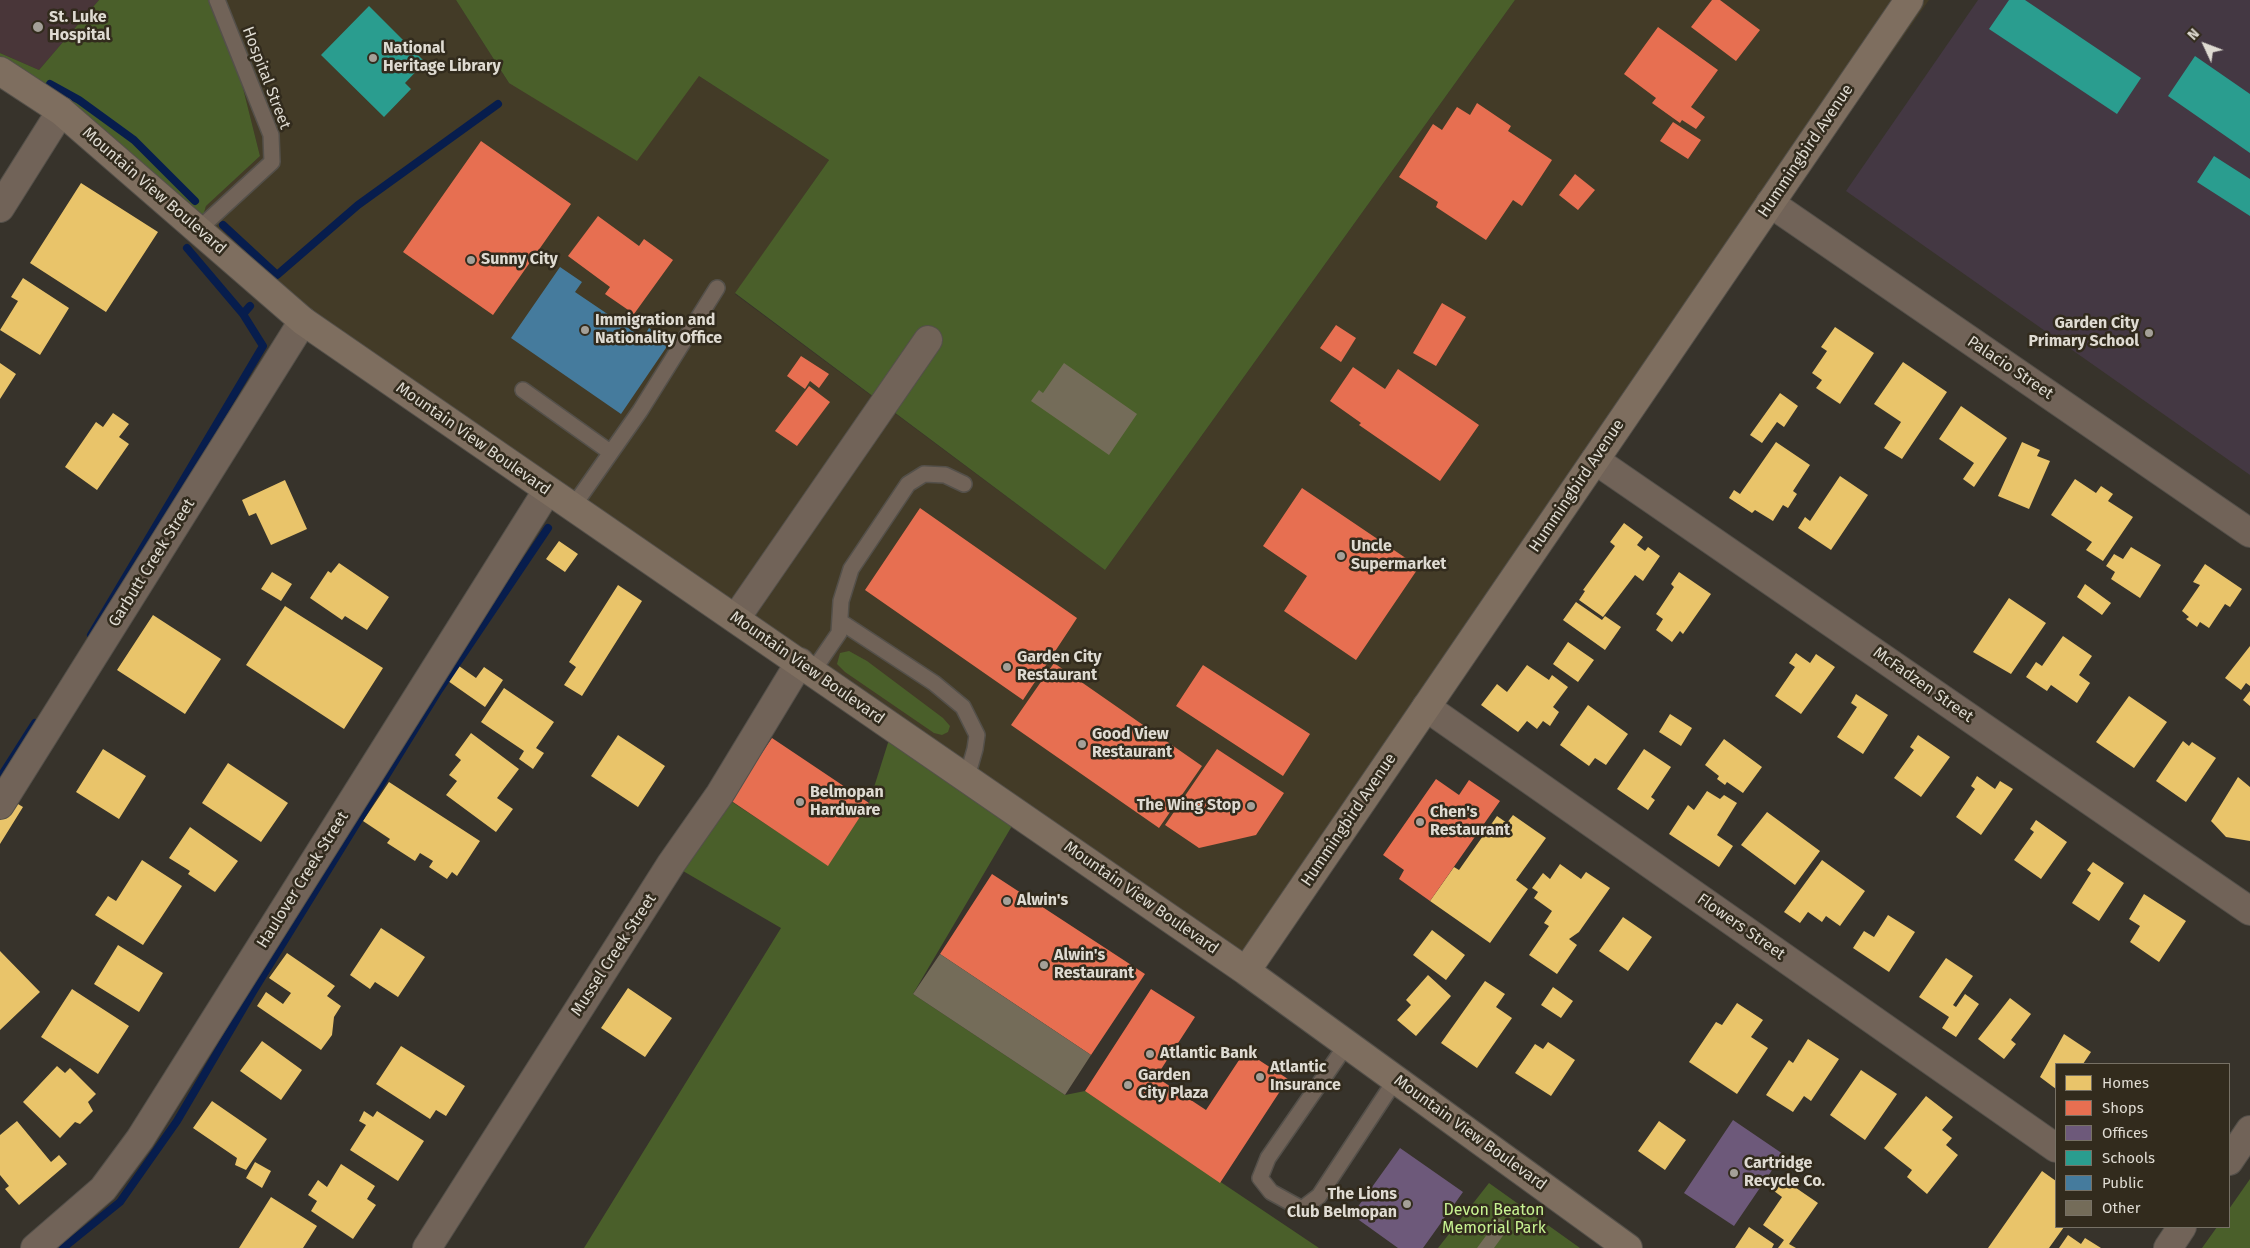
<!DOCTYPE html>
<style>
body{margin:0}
#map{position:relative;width:2250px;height:1248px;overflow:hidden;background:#37332b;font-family:"Fira Sans",sans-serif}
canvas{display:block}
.legend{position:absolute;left:2055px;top:1063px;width:175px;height:165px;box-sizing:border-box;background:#322b1d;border:1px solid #777165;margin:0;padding:6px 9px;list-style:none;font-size:15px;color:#dfdbd2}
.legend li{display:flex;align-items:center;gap:10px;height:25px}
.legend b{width:25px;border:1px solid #777165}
.north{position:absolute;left:2180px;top:20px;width:50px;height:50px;-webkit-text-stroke:4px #322b1d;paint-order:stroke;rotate:313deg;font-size:14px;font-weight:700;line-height:20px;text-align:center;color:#dfdbd2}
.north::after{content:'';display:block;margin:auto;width:18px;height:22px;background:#dfdbd2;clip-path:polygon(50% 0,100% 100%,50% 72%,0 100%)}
</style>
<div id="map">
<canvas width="2250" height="1248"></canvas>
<ul class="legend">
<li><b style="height:14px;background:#e9c46a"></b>Homes</li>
<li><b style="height:14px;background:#e76f51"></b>Shops</li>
<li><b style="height:14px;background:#6d597a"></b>Offices</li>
<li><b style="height:14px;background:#2a9d8f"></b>Schools</li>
<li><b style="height:14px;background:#457b9d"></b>Public</li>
<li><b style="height:14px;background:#746c59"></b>Other</li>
</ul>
<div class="north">N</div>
</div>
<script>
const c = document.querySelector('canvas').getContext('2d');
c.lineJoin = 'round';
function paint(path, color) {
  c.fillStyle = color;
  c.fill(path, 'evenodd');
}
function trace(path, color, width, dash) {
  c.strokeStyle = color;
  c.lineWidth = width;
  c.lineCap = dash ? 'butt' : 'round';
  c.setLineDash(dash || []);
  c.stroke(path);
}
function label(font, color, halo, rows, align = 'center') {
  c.font = font + ' "Fira Sans",sans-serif';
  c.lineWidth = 5;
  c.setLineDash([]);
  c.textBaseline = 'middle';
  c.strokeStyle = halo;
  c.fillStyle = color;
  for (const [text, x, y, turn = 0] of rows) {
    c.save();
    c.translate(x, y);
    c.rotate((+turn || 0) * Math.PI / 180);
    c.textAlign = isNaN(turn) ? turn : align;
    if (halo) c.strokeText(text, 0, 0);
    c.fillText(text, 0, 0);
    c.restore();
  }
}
paint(new Path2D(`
 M221 0H456L509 83 699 76 829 160 735 294 1105 570 1515 0H1929L1246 971 303 321 199 229 206 206 260 156Z`), '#433b27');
paint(new Path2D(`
 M1978 0H2250V475L1846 191Z`), '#443843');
paint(new Path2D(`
 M0 0H99L39 70 0 53Z`), '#493639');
paint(new Path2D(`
 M99 0H221L260 156 206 206 199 229 61 112 0 89V53L39 70Z
 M456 0H1515L1105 570 735 293 829 160 699 76 637 161 509 83Z
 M849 651 867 661 943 718 950 726 948 732 942 735 934 733 845 672 837 664 840 653Z
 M893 727 1019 814 913 994 1065 1095 1085 1091 1319 1248H584L781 928 671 864 720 794 828 865 869 803Z
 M2250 1179V1248H2202L2217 1227H2229V1209Z
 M1489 1183 1580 1248H1438Z`), '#4a5f2a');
paint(new Path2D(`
 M81 183 158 232 106 312 30 263Z
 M23 278 69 308 40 355 0 330 18 301 11 297Z
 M1835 327 1874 353 1840 404 1816 388 1822 380 1812 373 1827 351 1821 347Z
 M1903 362 1947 392 1902 459 1884 448 1901 422 1874 404Z
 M0 363 16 374 0 399Z
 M1780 393 1798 406 1784 427 1777 422 1762 443 1750 435Z
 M1961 406 2007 438 1974 487 1963 479 1974 463 1939 439Z
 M113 413 129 424 119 437 129 444 97 490 65 467 96 422 103 427Z
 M1776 442 1810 465 1793 491 1797 494 1788 508 1783 505 1773 521 1755 510 1752 513 1729 498 1734 490 1740 494Z
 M2022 442 2040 450 2037 456 2050 461 2029 509 1998 496Z
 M1840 476 1868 495 1831 550 1798 528 1805 517 1810 521Z
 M2075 479 2096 493 2101 486 2113 494 2108 501 2133 517 2103 561 2086 550 2092 542 2051 515Z
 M285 480 307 529 271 545 256 513 249 516 242 500Z
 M1624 523 1643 537 1637 545 1645 551 1648 547 1660 556 1643 581 1635 575 1603 617 1579 600 1585 591 1583 590 1615 546 1610 542Z
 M559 541 578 554 565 572 546 559Z
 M2131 547 2161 565 2140 598 2111 579 2115 572 2106 566 2114 554 2123 559Z
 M339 563 389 597 367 630 345 616 342 620 310 598 328 571 331 573Z
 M2205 564 2242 589 2230 607 2225 604 2209 628 2200 622 2197 627 2186 619 2189 617 2182 611 2200 585 2193 582Z
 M272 572 292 584 281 601 261 589Z
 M1679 572 1711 594 1683 634 1680 631 1672 642 1656 630 1663 619 1656 614 1674 587 1671 584Z
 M2085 584 2111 603 2102 615 2077 597Z
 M618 585 642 601 582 696 564 685 576 667 569 662Z
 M2009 598 2046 623 2011 674 1973 652Z
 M1576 602 1602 620 1605 616 1621 627 1605 650 1563 620Z
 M285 606 383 668 344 729 246 665Z
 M153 615 221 659 185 714 117 670Z
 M2063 636 2092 656 2079 675 2090 683 2077 703 2051 685 2047 691 2026 677 2036 662 2042 666Z
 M1568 642 1594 660 1578 682 1553 664Z
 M2250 646V686L2246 683 2241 690 2225 678Z
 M1796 653 1810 663 1816 654 1835 667 1801 714 1775 696 1795 667 1789 663Z
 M1527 665 1549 680 1552 675 1568 687 1553 707 1559 712 1550 726 1543 721 1537 729 1527 721 1518 732 1481 705 1497 684 1507 692Z
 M459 666 476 678 484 667 503 680 485 707 448 681Z
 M504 688 554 722 536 748 544 753 533 769 519 759 524 751 481 722Z
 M2250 691V706L2243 700Z
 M1856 694 1888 715 1863 754 1837 737 1857 707 1851 703Z
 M2129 696 2167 722 2134 768 2096 742Z
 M1588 705 1628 734 1606 765 1595 758 1589 766 1560 745Z
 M1670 714 1692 728 1681 746 1659 732Z
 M471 733 519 769 497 798 513 809 496 832 446 795 457 781 449 775 461 760 455 755Z
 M618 735 665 766 638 807 591 776Z
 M1918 735 1950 757 1921 797 1894 778 1914 750 1910 747Z
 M1724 739 1762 767 1743 793 1727 782 1725 785 1717 779 1719 776 1705 765Z
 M2183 741 2189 746 2192 742 2216 758 2186 802 2156 781Z
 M103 749 146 776 119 819 76 792Z
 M1644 749 1671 767 1651 797 1655 800 1648 810 1617 789Z
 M228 763 288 803 261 842 202 803Z
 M1977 776 1995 789 2000 781 2013 789 1981 835 1956 817 1975 789 1971 786Z
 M2238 777 2250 787V841L2226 837 2211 821Z
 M389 782 480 841 457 876 452 872 447 879 429 867 433 861 420 853 415 861 387 843 390 839 363 821Z
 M1707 791 1720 799 1724 795 1737 803 1717 835 1733 846 1719 867 1669 834 1688 805 1694 810Z
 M8 798 23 807 0 844V810Z
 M1767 812 1820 851 1795 885 1741 845Z
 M1513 815 1546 838 1516 880 1528 889 1490 943 1430 901 1454 867 1459 870 1497 816 1507 823Z
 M2036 820 2067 842 2041 879 2014 860 2034 832 2030 829Z
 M190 827 238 861 215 892 188 874 190 871 169 858Z
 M142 860 182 886 143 945 95 915 108 896 116 901Z
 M1822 860 1865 891 1840 926 1826 916 1822 922 1808 912 1800 923 1784 912Z
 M2093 862 2124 883 2099 921 2072 903 2091 873 2087 870Z
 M1560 864 1581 879 1586 872 1610 888 1579 932 1569 939 1577 945 1557 974 1529 955 1549 926 1544 923 1552 911 1534 898 1538 892 1532 888 1543 873 1550 879Z
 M2144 894 2186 921 2159 962 2130 942 2140 926 2129 919Z
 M1888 915 1915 932 1889 972 1853 948 1864 931 1874 937Z
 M1623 917 1652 937 1628 971 1599 951Z
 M381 928 425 957 398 997 375 982 370 989 350 975Z
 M1432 930 1465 955 1446 980 1413 955Z
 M118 945 163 973 139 1012 94 984Z
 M0 951 40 992 0 1030Z
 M287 953 335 986 327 996 341 1006 334 1017 332 1035 321 1050 257 1006 266 992 283 1004 291 993 269 978Z
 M1946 958 1973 976 1953 1005 1956 1007 1965 994 1979 1004 1956 1037 1942 1028 1949 1017 1919 997Z
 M1428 975 1451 996 1416 1036 1397 1020 1411 1005 1406 1000Z
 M1485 981 1505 994 1496 1007 1512 1018 1477 1068 1441 1043Z
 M1553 987 1573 1001 1561 1018 1541 1005Z
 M628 988 672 1018 645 1057 601 1028Z
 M72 989 129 1026 98 1074 41 1037Z
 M2010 998 2031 1014 2011 1040 2016 1044 2004 1059 1978 1039Z
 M1737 1003 1763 1020 1751 1037 1768 1048 1737 1094 1689 1062 1716 1022 1722 1025Z
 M2064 1034 2091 1052 2083 1064H2056V1089L2040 1077Z
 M1808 1039 1839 1059 1811 1101 1804 1096 1793 1112 1766 1095 1789 1060 1793 1063Z
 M262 1041 302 1070 281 1100 240 1071Z
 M1548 1042 1575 1060 1551 1096 1515 1073 1535 1044 1543 1049Z
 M401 1046 465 1086 446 1116 436 1110 430 1119 376 1084Z
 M57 1066 65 1073 70 1068 96 1094 88 1102 93 1111 80 1124 75 1122 60 1138 23 1102Z
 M1861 1070 1897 1094 1865 1140 1830 1115Z
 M1926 1096 1953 1117 1942 1130 1952 1138 1946 1145 1958 1155 1927 1194 1907 1177 1912 1170 1884 1148Z
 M212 1101 267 1139 246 1170 235 1165 237 1158 193 1128Z
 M364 1111 373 1117 377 1111 424 1141 398 1181 350 1150 366 1125 359 1121Z
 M17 1121 51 1162 59 1155 67 1164 19 1205 5 1189 9 1186 0 1175V1135Z
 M1659 1121 1686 1140 1665 1170 1638 1151Z
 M255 1162 271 1171 262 1188 246 1178Z
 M341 1164 375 1186 367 1199 376 1205 353 1239 311 1211 317 1201 308 1195 318 1180 327 1187Z
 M2042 1171 2056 1181V1227H2064L2049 1248H1988Z
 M1783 1179 1818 1203 1789 1244 1796 1248H1778L1784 1240 1763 1225 1782 1197 1774 1191Z
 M271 1197 317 1226 303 1248H239Z
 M1749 1227 1774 1244 1772 1248H1735Z
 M2068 1235 2081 1244 2085 1238 2101 1248H2059Z`), '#e9c46a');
paint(new Path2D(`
 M1712 0H1720L1760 30 1736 61 1691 27Z
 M1658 27 1718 70 1691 107 1705 117 1696 129 1682 120 1680 123 1652 103 1656 98 1624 74Z
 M1477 103 1511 126 1508 131 1552 160 1522 206 1513 200 1486 240 1436 207 1438 202 1399 177 1433 124 1442 130 1457 107 1470 115Z
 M1673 122 1701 140 1688 159 1660 141Z
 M481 141 571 204 493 315 403 252Z
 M1575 174 1595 190 1578 210 1559 195Z
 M598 216 639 246 644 239 673 260 634 314 605 294 610 287 568 256Z
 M1442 303 1466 317 1436 366 1413 353Z
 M1336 325 1356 338 1341 362 1320 348Z
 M801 356 829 374 819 388 810 381 805 389 787 376Z
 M1353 367 1385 389 1398 369 1479 425 1440 481 1359 425 1361 423 1330 401Z
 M809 386 830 402 797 446 775 431Z
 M1302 488 1419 567 1356 660 1284 611 1307 576 1263 546Z
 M920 508 1077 618 1023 700 865 590Z
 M1054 663 1202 766 1159 828 1011 725Z
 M1203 665 1310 734 1283 776 1176 706Z
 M772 738 869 803 828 866 730 800Z
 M1217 749 1284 793 1256 835 1199 848 1165 825Z
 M1436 779 1459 795 1469 780 1500 801 1430 901 1399 879 1404 870 1383 855Z
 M992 874 1145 974 1091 1055 940 954Z
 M1151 989 1195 1017 1156 1077 1206 1110 1245 1051 1288 1079 1220 1183 1085 1091Z`), '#e76f51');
paint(new Path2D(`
 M1733 1120 1783 1154 1734 1226 1684 1193Z
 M1400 1148 1463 1192 1423 1248H1398L1352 1215Z`), '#6d597a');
paint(new Path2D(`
 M2009 0H2025L2141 78 2117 114 1989 29Z
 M369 6 425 62 405 83 411 89 384 117 321 55Z
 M2195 56 2250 94V153L2168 96Z
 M2214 156 2250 179V216L2197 182Z`), '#2a9d8f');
paint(new Path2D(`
 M560 267 582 282 575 292 643 338 649 328 670 342 621 414 511 338Z`), '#457b9d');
trace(new Path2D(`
 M50 84 79 100 134 140 195 201
 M223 225 277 275 358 205 498 104
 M243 314 250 306
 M91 635 263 346 243 314 187 248
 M0 778 35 723
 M63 1248 120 1202 177 1121 254 990 439 690 548 528`), '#071d4d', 8);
paint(new Path2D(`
 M1064 363 1137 414 1109 455 1031 401 1039 390 1043 393Z
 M940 954 1091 1055 1065 1095 913 994Z
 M1499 1218 1510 1226 1494 1248H1477Z`), '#746c59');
const lane = new Path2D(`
 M199 229 272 162 271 135 217 0
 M523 390 610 452
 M572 508 640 411 717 288
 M841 622 934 683 963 707 977 735 975 749 967 777
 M813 671 839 633 841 601 851 569 908 484 924 474 945 475 964 484
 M1347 1044 1268 1158 1260 1178 1271 1192 1302 1209 1319 1196 1396 1079`);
const street = new Path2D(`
 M1770 203 2250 533
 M0 208 61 111
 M1595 460 2250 911
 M736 618 928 340
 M1426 707 2056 1148
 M0 805 303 321
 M2229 1161 2250 1130
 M35 1248 103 1189 140 1139 547 491
 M427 1248 671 864 720 794 800 662
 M2168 1248 2182 1227`);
const secondary = new Path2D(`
 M0 71 61 111 303 321 1246 971 1628 1248
 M1246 971 1909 0`);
trace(lane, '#54504a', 18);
trace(street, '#54504a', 30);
trace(secondary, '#54504a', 30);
trace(lane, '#716358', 15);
trace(street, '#716358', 28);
trace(secondary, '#7e6e5f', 28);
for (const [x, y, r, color] of [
 [38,27,6,"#a4a098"],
 [373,58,5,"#a4a098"],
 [471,260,5,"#a4a098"],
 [585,330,5,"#a4a098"],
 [2149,333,5,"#a4a098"],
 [1341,556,5,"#a4a098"],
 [1007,667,5,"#a4a098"],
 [1082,744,5,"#a4a098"],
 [800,802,5,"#a4a098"],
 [1251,806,5,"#a4a098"],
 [1420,822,5,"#a4a098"],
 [1007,901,5,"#a4a098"],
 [1044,965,5,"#a4a098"],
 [1150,1054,5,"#a4a098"],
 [1260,1077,5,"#a4a098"],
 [1128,1085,5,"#a4a098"],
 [1734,1173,5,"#a4a098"],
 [1407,1204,5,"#a4a098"]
]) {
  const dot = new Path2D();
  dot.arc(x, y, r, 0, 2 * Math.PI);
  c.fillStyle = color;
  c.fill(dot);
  trace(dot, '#322b1d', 2);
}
label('bold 16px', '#dfdbd2', '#322b1d', [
 ["St. Luke",49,18],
 ["Hospital",49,36],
 ["National",383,49],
 ["Heritage Library",383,67],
 ["Sunny City",481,260],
 ["Immigration and",595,321],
 ["Nationality Office",595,339],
 ["Garden City",2139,324,"right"],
 ["Primary School",2139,342,"right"],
 ["Uncle",1351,547],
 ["Supermarket",1351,565],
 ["Garden City",1017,658],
 ["Restaurant",1017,676],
 ["Good View",1092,735],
 ["Restaurant",1092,753],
 ["Belmopan",810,793],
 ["Hardware",810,811],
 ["The Wing Stop",1241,806,"right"],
 ["Chen's",1430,813],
 ["Restaurant",1430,831],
 ["Alwin's",1017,901],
 ["Alwin's",1054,956],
 ["Restaurant",1054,974],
 ["Atlantic Bank",1160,1054],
 ["Atlantic",1270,1068],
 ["Insurance",1270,1086],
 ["Garden",1138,1076],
 ["City Plaza",1138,1094],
 ["Cartridge",1744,1164],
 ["Recycle Co.",1744,1182],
 ["The Lions",1397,1195,"right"],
 ["Club Belmopan",1397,1213,"right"]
], 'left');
label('16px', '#dfdbd2', '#322b1d', [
 ["Hospital Street",266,78,69],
 ["Hummingbird Avenue",1806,151,-56],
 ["Mountain View Boulevard",154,191,41],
 ["Palacio Street",2010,368,34],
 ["Mountain View Boulevard",473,439,35],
 ["Hummingbird Avenue",1577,486,-56],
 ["Garbutt Creek Street",152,563,-58],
 ["Mountain View Boulevard",807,668,35],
 ["McFadzen Street",1923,685,35],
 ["Hummingbird Avenue",1349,820,-56],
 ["Haulover Creek Street",303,880,-58],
 ["Mountain View Boulevard",1141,898,35],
 ["Flowers Street",1741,927,35],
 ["Mussel Creek Street",614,955,-57],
 ["Mountain View Boulevard",1470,1133,36]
]);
label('16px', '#c8f392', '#322b1d', [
 ["Devon Beaton",1494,1211],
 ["Memorial Park",1494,1229]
]);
</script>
